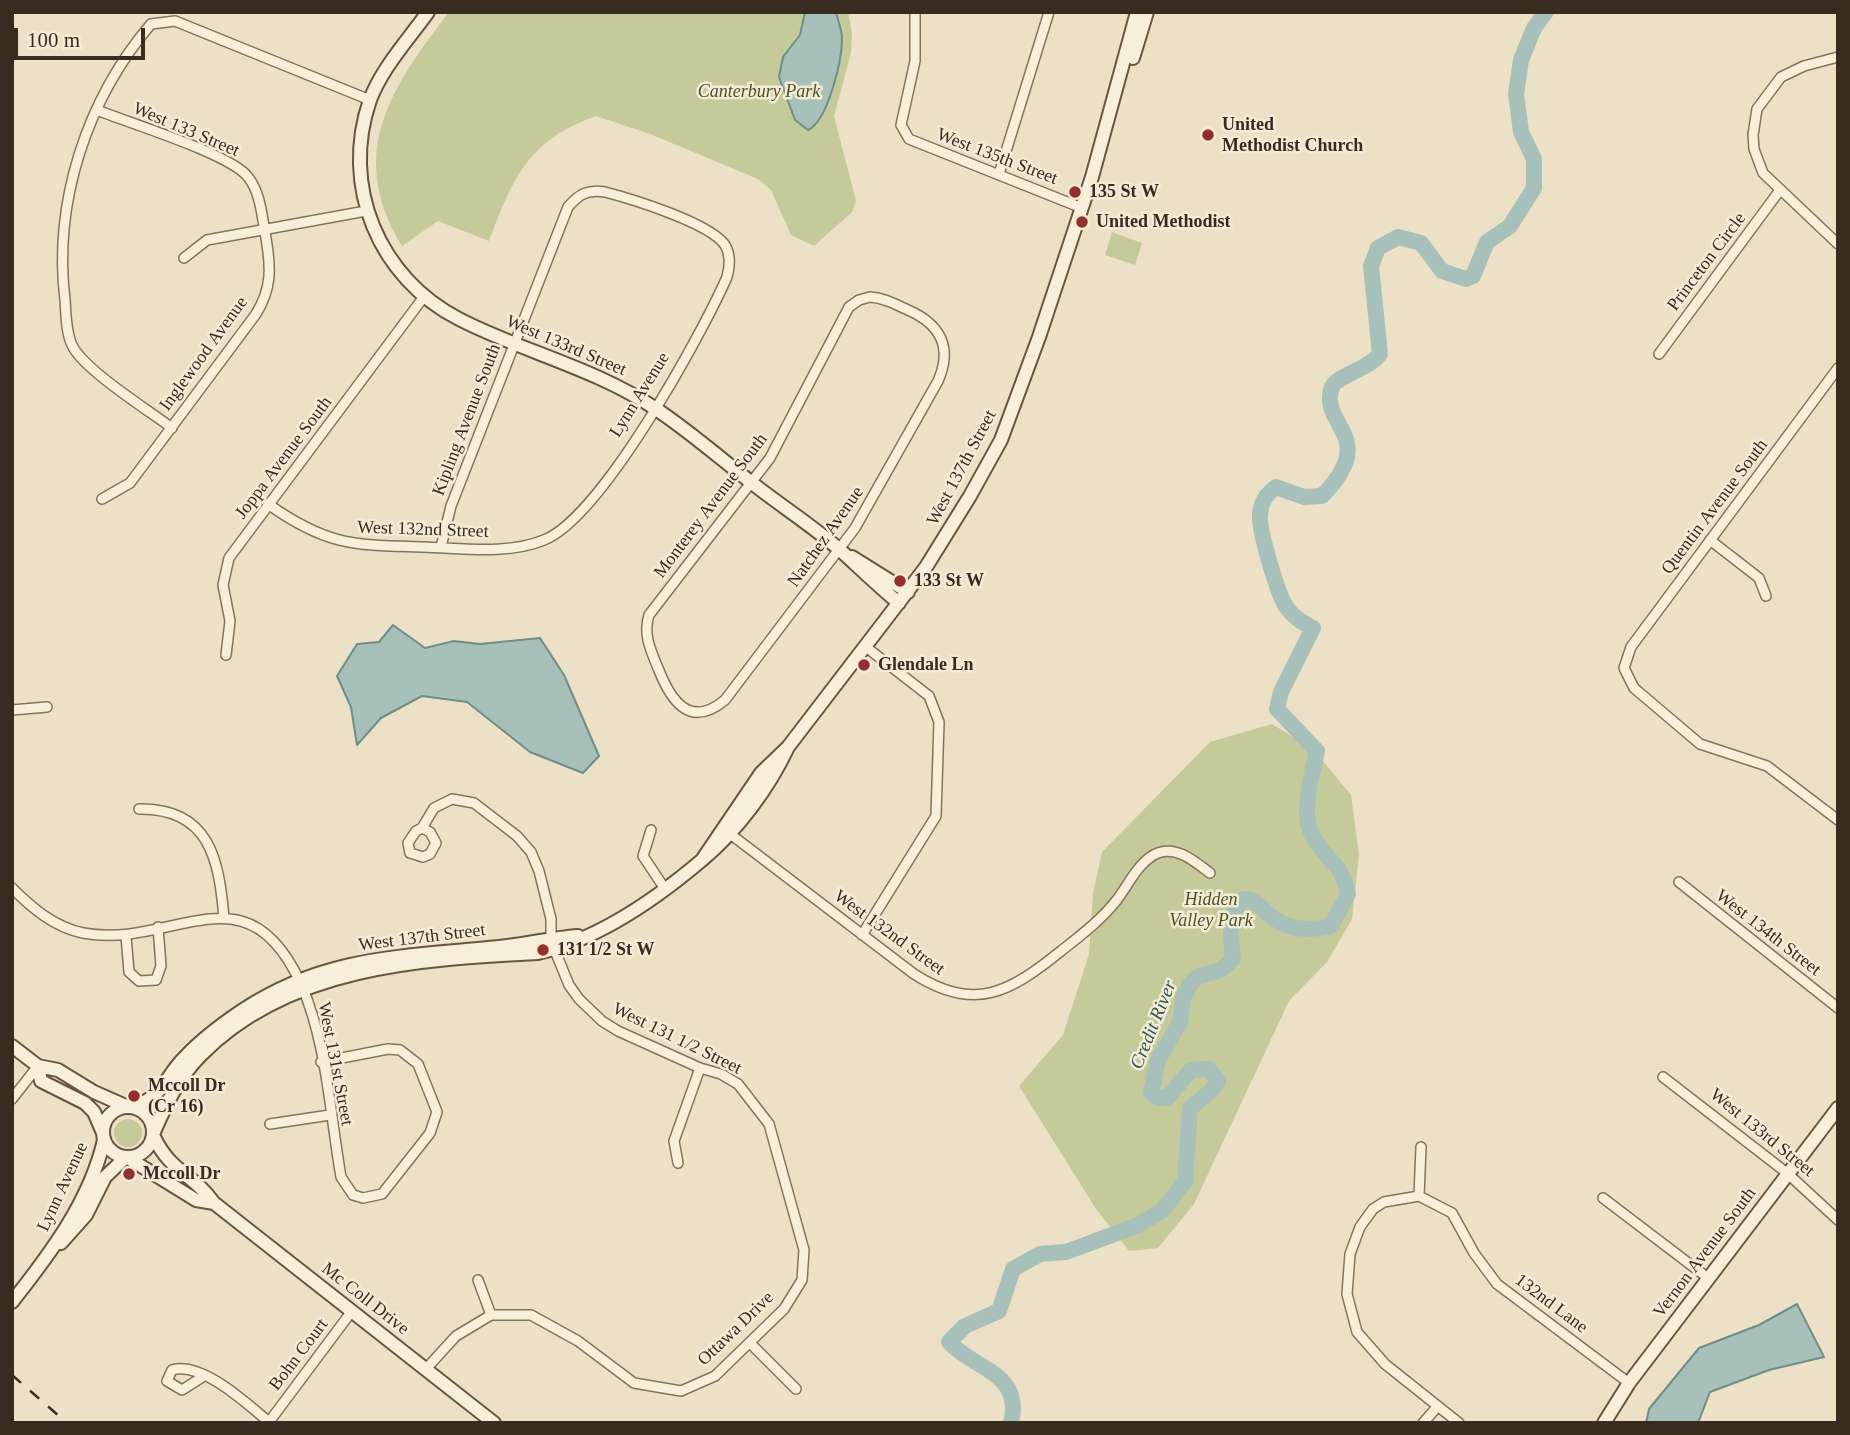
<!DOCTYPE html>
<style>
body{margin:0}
#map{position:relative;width:1850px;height:1435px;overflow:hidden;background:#ece1c6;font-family:"Times New Roman",serif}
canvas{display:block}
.frame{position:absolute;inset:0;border:14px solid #382c20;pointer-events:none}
.scale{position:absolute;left:14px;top:28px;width:131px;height:32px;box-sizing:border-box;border:4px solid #382c20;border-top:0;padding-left:9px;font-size:21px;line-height:24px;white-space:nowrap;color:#382c20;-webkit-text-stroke:5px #f4ebd6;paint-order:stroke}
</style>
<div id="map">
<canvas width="1850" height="1435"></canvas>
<div class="frame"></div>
<div class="scale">100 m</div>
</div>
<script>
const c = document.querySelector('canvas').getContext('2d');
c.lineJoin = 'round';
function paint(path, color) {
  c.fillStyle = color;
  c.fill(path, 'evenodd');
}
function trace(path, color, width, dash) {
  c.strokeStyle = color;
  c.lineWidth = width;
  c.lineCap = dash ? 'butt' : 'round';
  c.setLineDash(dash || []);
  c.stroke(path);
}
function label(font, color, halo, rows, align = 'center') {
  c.font = font + ' "Times New Roman",serif';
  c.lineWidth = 5;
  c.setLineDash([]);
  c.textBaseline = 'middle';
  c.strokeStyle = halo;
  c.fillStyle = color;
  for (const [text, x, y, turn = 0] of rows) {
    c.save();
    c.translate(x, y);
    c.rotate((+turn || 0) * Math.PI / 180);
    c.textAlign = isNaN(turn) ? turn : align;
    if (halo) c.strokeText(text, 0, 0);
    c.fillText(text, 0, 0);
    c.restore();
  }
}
paint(new Path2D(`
 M449 12H848L852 33 851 53 834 116 856 201 852 212 814 246 791 235 771 190 758 179 650 134 596 116C528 140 513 178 489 241L438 221 402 246C345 152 392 87 449 12Z
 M1112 232 1142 243 1135 265 1105 255Z
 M1272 724 1314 750 1351 795 1359 855 1352 919 1327 962 1289 1001 1194 1204 1158 1248 1129 1251 1096 1209 1019 1086 1063 1035 1089 954 1093 893 1102 852 1210 742Z
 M114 1133a14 14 0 1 1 28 0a14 14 0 1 1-28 0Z`), '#c5ca9a');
const water = new Path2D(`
 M805 12H836C838 21 842 30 842 39 842 60 828 121 808 130L795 120 779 77 783 57 800 35Z
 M393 625 425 648 454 641 480 644 540 638 564 675 599 756 583 773 530 752 467 702 422 696 381 718 357 745 351 707 337 676 357 644 379 642Z
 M1797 1304 1824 1357 1769 1370 1710 1392 1698 1423H1646L1649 1409 1699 1348 1759 1325Z`);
paint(water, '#a7c0b9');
trace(water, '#6e8e87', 2);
trace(new Path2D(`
 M1011 1423C1023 1372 976 1371 949 1342L965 1326 999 1311 1013 1269 1040 1254 1066 1252 1136 1226 1162 1211 1185 1181 1190 1108 1211 1091 1218 1081 1209 1069 1191 1070 1167 1098H1158L1151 1093 1158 1060 1180 1022 1183 999 1190 984 1199 976 1221 970 1233 959C1231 937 1227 916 1243 899 1255 899 1258 905 1267 913 1287 930 1305 932 1331 926L1348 894C1341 862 1330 864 1314 839 1299 815 1312 777 1317 751L1277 709 1281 692 1313 628C1302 622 1294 618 1287 608 1278 596 1258 528 1260 514 1261 501 1267 494 1276 487L1304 497 1322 496C1381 435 1318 427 1332 387 1336 376 1369 369 1380 354L1371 266 1378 248 1398 237 1421 243 1442 271 1466 279 1473 276 1487 242 1510 226 1534 188V159L1521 132 1516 94 1521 60 1534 28 1546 12`), '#a7c0b9', 16);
const street = new Path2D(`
 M915 12V61L901 125 909 139 1082 208
 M1838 57 1804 66 1781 77 1757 109 1753 135 1754 149 1763 173 1838 244
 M97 110C129 123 231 154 248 177 261 193 262 218 266 238 271 268 272 288 256 314L130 483 102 499
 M999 174 1049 12
 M184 258 207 240 366 211
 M870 297C884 298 895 304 908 310 940 324 953 347 938 381L855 528 725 700C689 730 670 699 658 668 650 649 643 634 649 615L770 458 849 307 859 300Z
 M1659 354 1780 190
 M1838 368 1631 647 1624 668 1634 688 1700 744 1767 766 1838 820
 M172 428C148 410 86 371 73 347 66 335 66 314 65 300 53 202 87 99 151 24L175 21 370 100
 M268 504C327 546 354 545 423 547 462 548 508 555 544 540 601 518 701 336 727 277 730 266 731 255 725 245 710 223 632 199 605 192 588 189 579 194 568 207L451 506 441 547
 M1710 540 1759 578 1766 596
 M226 655 230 621 223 585 229 558 423 298
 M12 710 47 707
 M139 809C210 808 219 860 224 918
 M422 828 430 832 436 843 430 854 423 857 410 853 408 843 416 831 422 828 434 808 452 799 474 803 517 836 531 852 539 871 551 919V941L569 985 579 999 602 1021 618 1031 700 1068 721 1074 738 1084 769 1124 804 1250 802 1280 784 1309 715 1376 681 1391 634 1383 578 1341 531 1315H491L456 1336 425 1370
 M651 830 643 856 665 889
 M725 830 914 974C975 1013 1010 992 1061 951 1080 936 1101 920 1116 901 1128 886 1139 860 1158 853 1178 846 1195 862 1210 873
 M1679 882 1838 1008
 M12 888C32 908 54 927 83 933 173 950 246 863 301 984 327 1043 330 1114 341 1177L353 1195 363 1198 382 1194 430 1133 437 1112 418 1064 400 1050 388 1049 321 1062
 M862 935 936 816 939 722 929 696 866 647
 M126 936 129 972 139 981 156 980 161 966 158 927
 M1663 1077 1787 1173 1838 1220
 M12 1099 38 1066
 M270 1124 330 1115
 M678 1163 674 1141 700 1068
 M1419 1196 1421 1147
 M1603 1198 1708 1278
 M478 1280 491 1315
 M750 1343 796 1389
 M204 1376 182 1390 167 1381 172 1370C202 1361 247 1404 269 1422L352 1311
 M1423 1423 1438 1406
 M1459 1423 1385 1364 1357 1332 1347 1294 1350 1254 1360 1227 1373 1209 1384 1202 1419 1196 1452 1213 1474 1253 1497 1284 1629 1383`);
const secondary = new Path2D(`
 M428 12C408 40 382 68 370 100 340 186 379 278 459 319 523 352 595 368 656 409 689 431 720 458 752 483 781 506 813 526 840 550 860 568 878 586 899 603
 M1133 58 1147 12
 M852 557 908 592
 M788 747C769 788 737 831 702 860L761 773 788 747 926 567 970 496 1001 440 1039 337 1092 177 1137 12
 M12 1046 38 1066 58 1070 94 1092 128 1107
 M38 1066 41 1081 85 1103 94 1112 103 1133
 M103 1132a25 25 0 1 1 50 0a25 25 0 1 1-50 0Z
 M133 1107C164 1096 164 1078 185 1057 202 1039 222 1024 243 1010 327 955 404 957 499 947 525 944 552 938 578 936
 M154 1132C166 1104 179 1077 201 1055 288 966 422 959 538 953 597 940 656 899 702 860
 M154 1137C171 1173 193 1173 214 1203L494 1423
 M128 1158 196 1200 214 1203
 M61 1243 86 1215 105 1177 125 1158
 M12 1302C50 1254 90 1201 104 1140
 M1604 1423 1629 1383 1838 1108`);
trace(street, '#87735d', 12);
trace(secondary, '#695540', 16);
trace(street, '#f7efd9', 9);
trace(secondary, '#f7efd9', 12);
trace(new Path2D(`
 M12 1375 67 1423`), '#382c20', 2.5, [12, 12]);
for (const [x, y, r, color] of [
 [1208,135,7,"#942f30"],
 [1075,192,7,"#942f30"],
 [1082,222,7,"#942f30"],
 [900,581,7,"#942f30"],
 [864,665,7,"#942f30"],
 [543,950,7,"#942f30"],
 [134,1096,7,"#942f30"],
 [129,1174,7,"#942f30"]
]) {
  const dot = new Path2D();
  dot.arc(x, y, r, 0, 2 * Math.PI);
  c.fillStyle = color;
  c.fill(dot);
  trace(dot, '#f4ebd6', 2.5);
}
label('italic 18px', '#485427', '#f4ebd6', [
 ["Canterbury Park",759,92],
 ["Hidden",1211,900],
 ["Valley Park",1211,921]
]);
label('bold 18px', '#382c20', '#f4ebd6', [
 ["United",1222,125],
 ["Methodist Church",1222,146],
 ["135 St W",1089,192],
 ["United Methodist",1096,222],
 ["133 St W",914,581],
 ["Glendale Ln",878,665],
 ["131 1/2 St W",557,950],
 ["Mccoll Dr",148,1086],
 ["(Cr 16)",148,1107],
 ["Mccoll Dr",143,1174]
], 'left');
label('18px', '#382c20', '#f4ebd6', [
 ["West 133 Street",186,130,23],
 ["West 135th Street",997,157,21],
 ["Princeton Circle",1707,262,-53],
 ["West 133rd Street",566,346,23],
 ["Inglewood Avenue",204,354,-54],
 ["Lynn Avenue",640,395,-58],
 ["Kipling Avenue South",467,420,-69],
 ["Joppa Avenue South",284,458,-53],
 ["West 137th Street",962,468,-62],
 ["Monterey Avenue South",711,506,-53],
 ["Quentin Avenue South",1715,507,-53],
 ["West 132nd Street",423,530,2],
 ["Natchez Avenue",826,537,-55],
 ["West 132nd Street",889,933,36],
 ["West 134th Street",1768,933,38],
 ["West 137th Street",422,938,-7],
 ["West 131 1/2 Street",677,1039,26],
 ["West 131st Street",335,1064,79],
 ["West 133rd Street",1762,1133,39],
 ["Lynn Avenue",63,1187,-65],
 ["Vernon Avenue South",1705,1253,-53],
 ["Mc Coll Drive",365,1299,38],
 ["132nd Lane",1551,1304,37],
 ["Ottawa Drive",736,1329,-44],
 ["Bohn Court",299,1355,-53]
]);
label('italic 19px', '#305755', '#f4ebd6', [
 ["Credit River",1154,1025,-68]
]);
</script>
